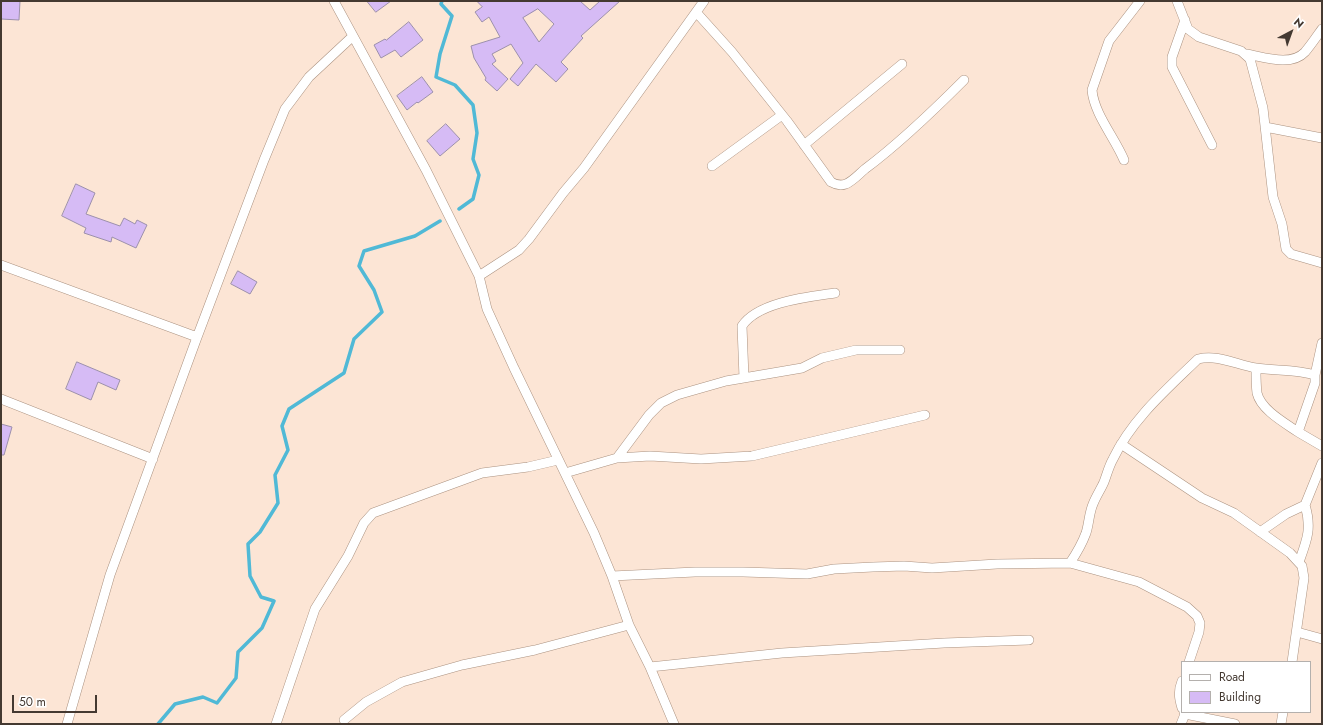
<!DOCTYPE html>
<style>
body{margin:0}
#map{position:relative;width:1323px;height:725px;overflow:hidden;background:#fce5d5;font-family:Jost,sans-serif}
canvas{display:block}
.frame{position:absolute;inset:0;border:2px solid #443931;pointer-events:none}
.legend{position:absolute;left:1181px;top:661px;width:130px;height:52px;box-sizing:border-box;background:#fff;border:1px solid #b4b0ad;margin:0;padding:5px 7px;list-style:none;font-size:12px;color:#443931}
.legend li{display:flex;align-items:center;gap:8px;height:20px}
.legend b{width:20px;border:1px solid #b4b0ad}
.north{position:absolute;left:1271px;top:12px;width:40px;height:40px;-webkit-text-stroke:3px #fff;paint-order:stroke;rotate:41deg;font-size:11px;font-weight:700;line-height:16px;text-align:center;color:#443931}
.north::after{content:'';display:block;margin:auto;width:14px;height:18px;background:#443931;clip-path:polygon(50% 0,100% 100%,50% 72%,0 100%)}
.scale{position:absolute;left:12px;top:695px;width:85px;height:18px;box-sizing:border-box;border:2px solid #443931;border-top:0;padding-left:5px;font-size:12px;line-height:14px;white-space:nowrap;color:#443931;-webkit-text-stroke:3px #fff;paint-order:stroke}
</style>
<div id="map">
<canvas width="1323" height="725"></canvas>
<div class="frame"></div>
<ul class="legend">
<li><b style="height:5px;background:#fff"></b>Road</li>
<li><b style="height:11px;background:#d6bbf5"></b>Building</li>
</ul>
<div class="north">N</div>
<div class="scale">50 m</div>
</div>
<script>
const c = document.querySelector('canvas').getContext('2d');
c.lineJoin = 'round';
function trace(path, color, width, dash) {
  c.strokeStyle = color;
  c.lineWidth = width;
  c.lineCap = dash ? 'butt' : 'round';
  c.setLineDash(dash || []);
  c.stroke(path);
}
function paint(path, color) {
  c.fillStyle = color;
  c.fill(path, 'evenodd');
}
trace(new Path2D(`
 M442 1 441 4 452 16 440 54 436 77 455 85 473 105 477 133 473 159 479 175 473 199 459 209
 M158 724 175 704 203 697 217 703 236 678 238 652 262 628 274 601 261 597 250 576 248 544 260 532 278 503 275 475 288 450 282 426 289 409 344 373 354 339 382 312 374 290 359 266 364 251 415 236 440 221`), '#50b9d6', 3.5);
const building = new Path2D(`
 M1 1H20L19 20 1 19Z
 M367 1H391L376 12Z
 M477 1H580L590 10 600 1H620L581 36 583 38 561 62 568 69 556 82 536 64 518 86 510 79 523 63 511 44 492 54 496 61 492 64 508 79 497 91 485 80 486 78 474 58 471 46 500 37 489 17 482 22 475 12 482 7ZM538 9 554 24 539 42 523 18Z
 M409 22 423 40 401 57 395 50 381 58 374 45 385 39 386 40Z
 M422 77 433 92 418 103 417 102 407 110 397 96Z
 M446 124 460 139 440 156 427 141Z
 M76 184 95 193 86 214 120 226 124 218 135 224 137 220 147 225 136 248 112 237 111 242 84 233 86 228 62 216Z
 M238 271 257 282 250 294 231 284Z
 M77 362 120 380 116 390 98 382 91 400 66 389Z
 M1 424 12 427 4 455H1Z`);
paint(building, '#d6bbf5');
trace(building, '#9c90ab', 1);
const minor = new Path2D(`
 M334 1 426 170 479 276 487 309 514 368 594 533 612 576 629 625 650 667 674 724
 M1177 1 1188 29 1199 37 1241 51 1250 59 1263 108 1273 197 1282 224 1286 249 1291 254 1322 263
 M696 12 732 52 787 121 831 182C836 185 840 186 846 184 853 181 859 174 865 169 900 143 933 111 964 80
 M1185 20 1172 57V67L1212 145
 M1246 54C1264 57 1291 67 1305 52 1311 45 1317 36 1322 29
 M1265 127 1322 138
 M804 145 902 64
 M1124 160C1115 138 1094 114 1092 90L1109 41 1140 1
 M712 166 782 115
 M1 265 197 337
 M479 276 519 250 529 239 563 193 584 168 704 1
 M1256 368C1256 376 1256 385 1257 393 1261 410 1285 423 1298 432
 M1315 375V383L1298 432 1322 446
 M744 378 742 326C758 302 808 297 835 293
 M1 399 153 459
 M1121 444 1202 498 1234 513 1290 553 1302 566 1304 578 1292 662
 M617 458 649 415 661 403 677 395 726 381 802 368 822 358 856 350H900
 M565 473 617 458 650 456 701 459 752 456 925 415
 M1260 532 1286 514 1305 505 1322 463
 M1299 562C1307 540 1312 528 1305 505
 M1070 563 1139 582 1187 607 1197 616 1200 623 1199 632 1189 662
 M612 576 695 572H743L807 574 834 569 873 567 904 566 932 568 997 564 1070 563C1076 554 1082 544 1086 533 1089 524 1089 513 1093 504 1096 496 1101 489 1104 482 1107 474 1109 466 1113 459 1132 419 1167 389 1198 359 1218 354 1237 365 1256 368 1275 371 1295 369 1315 375L1322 343
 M1297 632 1322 639
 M650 667 782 653 944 643 1029 640
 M1182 681C1178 691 1179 698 1182 708
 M1184 712 1185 714 1235 724
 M344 720 366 702 402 682 462 665 535 650 629 625
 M67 724 110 575 196 340 264 160 285 109 309 77 353 36
 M276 724 315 609 348 556 364 523 373 513 482 473 528 467 558 460
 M1181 724 1185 714
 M1281 724 1283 712`);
trace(minor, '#ab9280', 10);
trace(minor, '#fff', 9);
</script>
